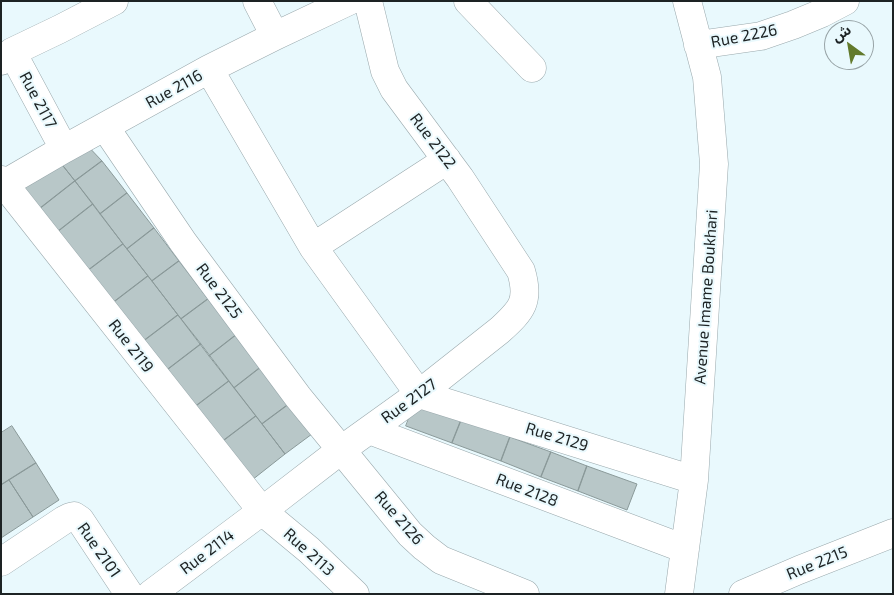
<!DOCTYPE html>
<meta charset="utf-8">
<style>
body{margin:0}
#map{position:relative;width:894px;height:595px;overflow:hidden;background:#e9f9fd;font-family:"Exo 2","Noto Sans Arabic",sans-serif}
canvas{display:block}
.frame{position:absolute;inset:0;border:2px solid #1d2324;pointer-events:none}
.north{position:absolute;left:824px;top:20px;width:50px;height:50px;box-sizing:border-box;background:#e9f9fd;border:1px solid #97a3a6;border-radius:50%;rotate:328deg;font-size:14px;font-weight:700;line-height:20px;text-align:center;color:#1d2324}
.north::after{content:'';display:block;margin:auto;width:18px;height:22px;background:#627a2c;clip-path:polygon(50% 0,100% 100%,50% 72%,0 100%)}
</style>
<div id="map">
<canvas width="894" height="595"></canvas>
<div class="frame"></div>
<div class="north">ش</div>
</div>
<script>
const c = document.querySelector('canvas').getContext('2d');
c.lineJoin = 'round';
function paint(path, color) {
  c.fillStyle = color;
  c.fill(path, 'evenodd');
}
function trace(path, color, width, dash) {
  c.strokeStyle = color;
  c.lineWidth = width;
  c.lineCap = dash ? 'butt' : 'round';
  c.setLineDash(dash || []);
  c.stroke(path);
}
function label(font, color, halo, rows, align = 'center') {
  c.font = font + ' "Exo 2",sans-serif';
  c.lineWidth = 4;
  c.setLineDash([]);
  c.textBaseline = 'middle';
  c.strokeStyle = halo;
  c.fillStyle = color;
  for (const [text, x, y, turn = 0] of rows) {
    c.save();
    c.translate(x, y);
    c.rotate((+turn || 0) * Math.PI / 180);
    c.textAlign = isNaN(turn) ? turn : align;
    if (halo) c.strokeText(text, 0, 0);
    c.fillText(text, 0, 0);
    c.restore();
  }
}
const building = new Path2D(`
 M84 142 102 161 75 181 56 157Z
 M56 157 75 181 38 210 16 182Z
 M102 161 127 193 100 214 75 181Z
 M75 181 93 204 56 233 38 210Z
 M127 193 154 228 127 249 100 214Z
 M93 204 123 244 86 272 56 233Z
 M154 228 179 261 152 281 127 249Z
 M123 244 148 276 110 305 86 272Z
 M179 261 208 299 181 319 152 281Z
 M148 276 178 315 141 343 110 305Z
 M208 299 236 335 209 356 181 319Z
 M178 315 201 344 167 370 141 343Z
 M236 335 261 367 234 388 209 356Z
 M201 344 229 381 196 406 167 370Z
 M261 367 289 404 262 424 234 388Z
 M229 381 256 416 223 441 196 406Z
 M416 401 462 418 452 443 406 426Z
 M289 404 312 434 285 454 262 424Z
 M256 416 285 454 252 480 223 441Z
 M462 418 510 437 501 461 452 443Z
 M12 426 36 463 1 485V433Z
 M510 437 551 452 541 477 501 461Z
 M551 452 587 466 578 491 541 477Z
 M36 463 59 500 33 517 9 480Z
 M587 466 637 484 627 510 578 491Z
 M9 480 33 517 1 538V485Z`);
paint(building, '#b8c7c8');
trace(building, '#8a9999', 1);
const minor = new Path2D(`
 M257 1 275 36
 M468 1 532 68
 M698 45 761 36 793 25 822 13 845 1
 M12 52 64 149
 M1 61 12 52 60 29 114 1
 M209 69 313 247 419 394 694 480
 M105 127 183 242 298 397 410 534 424 547 441 560 525 594
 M1 180 262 511 309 550 355 594
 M4 184 64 149 209 69 275 36 349 1
 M313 247 447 160
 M369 430 685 549
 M1 562 64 520 70 517 74 516 80 520 129 594
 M151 594 262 511 341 450 419 394 500 330C522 310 530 301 521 271L460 178 394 89 385 71 368 1
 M679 594 694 480 714 164 707 77 687 1
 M743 594 799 570 893 533`);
trace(minor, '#99a8ac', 29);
trace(minor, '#fff', 28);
label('16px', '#1d2324', '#e9f9fd', [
 ["Rue 2226",744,36,-11],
 ["Rue 2116",174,89,-29],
 ["Rue 2117",38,100,62],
 ["Rue 2122",433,141,53],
 ["Rue 2125",219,291,53],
 ["Avenue Imame Boukhari",706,297,-86],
 ["Rue 2119",131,346,52],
 ["Rue 2127",409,401,-36],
 ["Rue 2129",557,437,17],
 ["Rue 2128",527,490,21],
 ["Rue 2126",399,518,49],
 ["Rue 2101",99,550,55],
 ["Rue 2114",207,552,-37],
 ["Rue 2113",309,552,42],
 ["Rue 2215",817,563,-22]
]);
</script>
